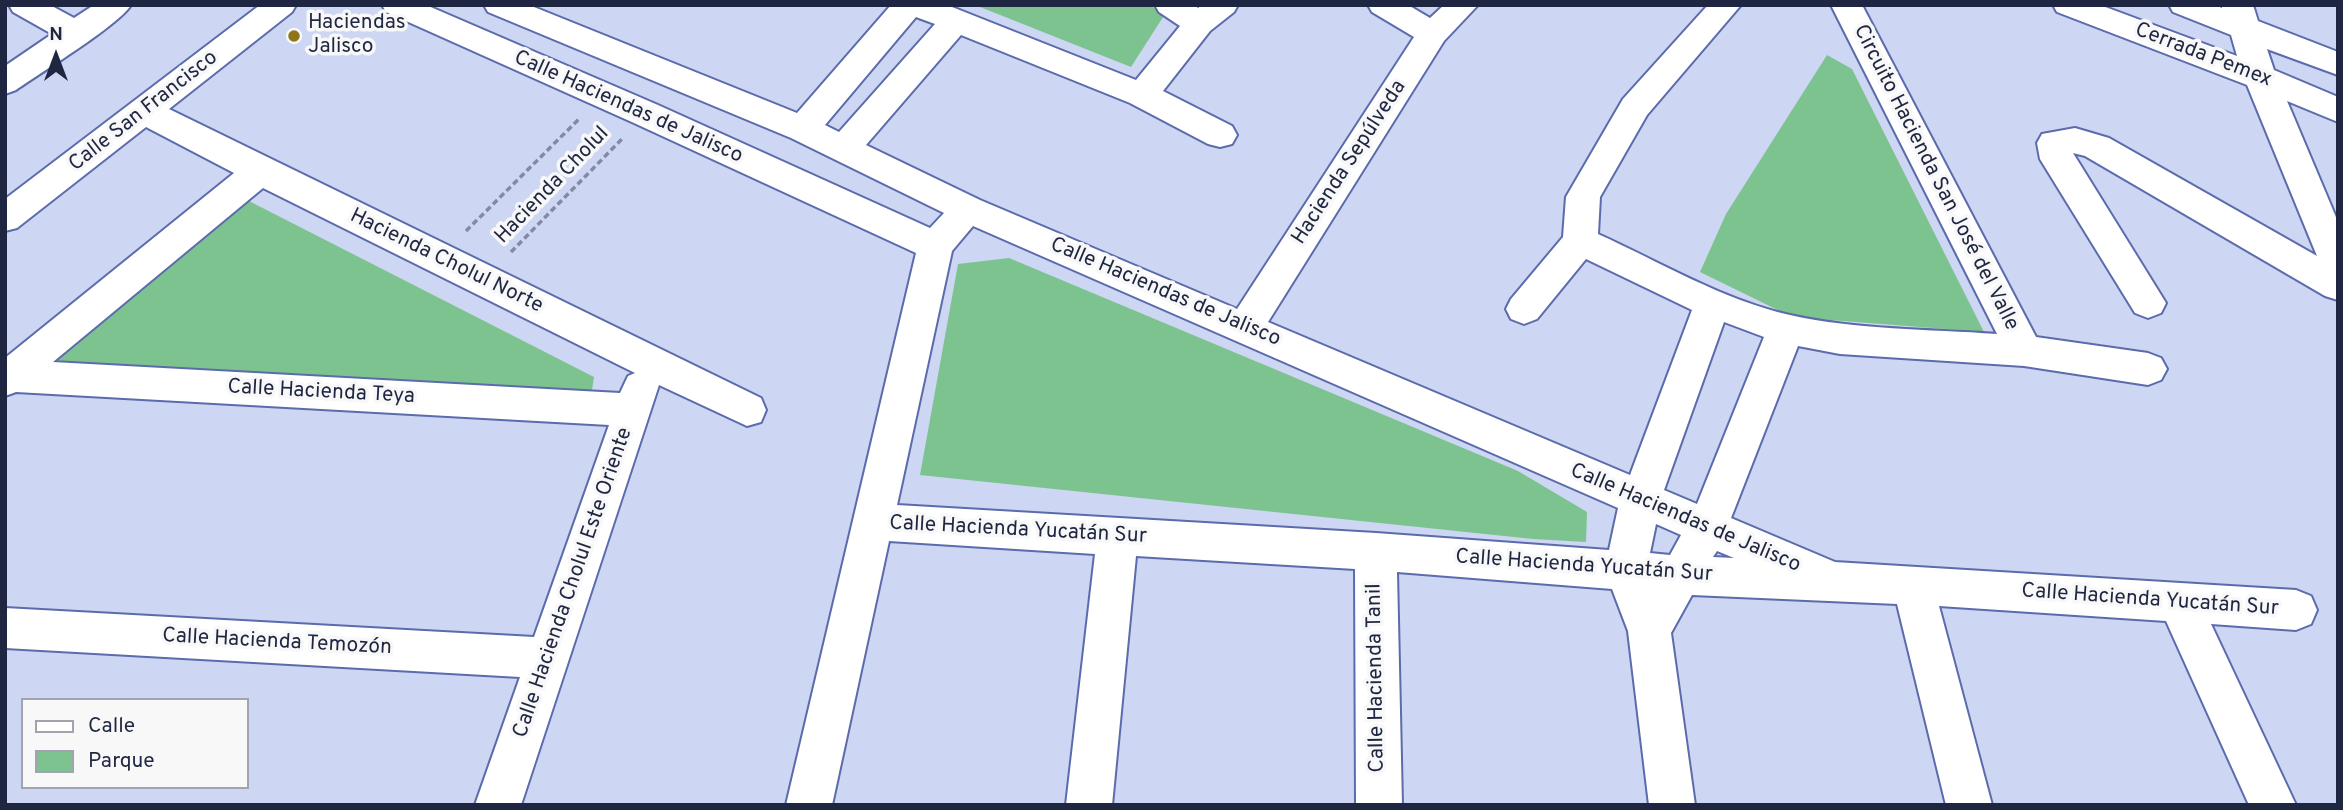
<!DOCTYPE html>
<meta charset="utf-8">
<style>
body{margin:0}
#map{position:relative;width:2343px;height:810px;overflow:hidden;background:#cdd6f3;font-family:Overpass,sans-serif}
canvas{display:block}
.frame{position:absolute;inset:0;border:7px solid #1f2641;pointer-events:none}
.legend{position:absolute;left:21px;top:698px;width:228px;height:91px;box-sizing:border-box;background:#f8f8f8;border:2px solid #a1a4af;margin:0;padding:9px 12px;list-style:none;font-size:21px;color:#1f2641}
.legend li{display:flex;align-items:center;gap:14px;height:35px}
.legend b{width:35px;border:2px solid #a1a4af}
.north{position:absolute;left:21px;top:21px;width:70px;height:70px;-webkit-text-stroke:5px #f8f8f8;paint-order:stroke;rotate:0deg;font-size:19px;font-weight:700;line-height:28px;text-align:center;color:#1f2641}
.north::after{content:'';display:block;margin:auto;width:24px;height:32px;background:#1f2641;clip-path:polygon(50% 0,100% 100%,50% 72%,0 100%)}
</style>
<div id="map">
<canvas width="2343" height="810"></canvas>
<div class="frame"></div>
<ul class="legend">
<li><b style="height:9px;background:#fff"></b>Calle</li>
<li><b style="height:19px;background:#7dc390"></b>Parque</li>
</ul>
<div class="north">N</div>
</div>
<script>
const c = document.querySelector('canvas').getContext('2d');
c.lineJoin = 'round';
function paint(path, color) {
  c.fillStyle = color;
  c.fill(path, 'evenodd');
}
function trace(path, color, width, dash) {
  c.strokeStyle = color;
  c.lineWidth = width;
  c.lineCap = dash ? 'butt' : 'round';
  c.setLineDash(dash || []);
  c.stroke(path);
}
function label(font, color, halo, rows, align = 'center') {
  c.font = font + ' Overpass,sans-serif';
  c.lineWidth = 7;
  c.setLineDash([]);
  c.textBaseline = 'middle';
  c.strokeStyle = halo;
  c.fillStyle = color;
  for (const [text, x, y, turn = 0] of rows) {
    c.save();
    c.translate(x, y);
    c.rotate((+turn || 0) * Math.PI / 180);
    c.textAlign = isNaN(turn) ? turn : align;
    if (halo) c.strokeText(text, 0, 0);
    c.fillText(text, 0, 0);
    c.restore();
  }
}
paint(new Path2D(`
 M975 5H1149L1165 14 1131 67Z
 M1827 55 1852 69 1984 332 1792 317 1700 272 1726 214Z
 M245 199 594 377 591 396 57 362 69 340Z
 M1009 258 1518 471 1587 512 1586 542 1533 539 920 475 958 264Z`), '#7dc390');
const minor = new Path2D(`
 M9 5H50L74 18 94 5H131C119 25 40 73 16 90L5 94V66L52 34 13 12Z
 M260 5H296L292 12 169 109 761 398 766 410 761 422 747 426 659 385 521 805H475L520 677 5 648V608L534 637 609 425 16 392 5 396V358L234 173 146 127 17 228 5 231V199ZM263 188 635 373 628 376 620 393 53 362Z
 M382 5H426L658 105 930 228 944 213 791 138 488 12 484 5H529L797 113 891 5H947L1136 80 1180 26 1159 12 1155 5H1194L1198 8 1202 5H1238L1234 12 1210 31 1163 91 1232 126 1237 135 1232 144 1220 147 1208 144 1130 103 961 35 866 145 980 200 1237 309 1414 37 1372 12 1368 5H1408L1430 18 1444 5H1478L1444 41 1268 322 1630 475 1692 310 1586 259 1537 319 1524 324 1511 319 1506 309 1511 299 1563 237 1566 197 1623 99 1708 5H1741L1647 115 1600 197 1598 234C1660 262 1723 300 1790 315 1857 330 1928 329 1997 334L1831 5H1862L2036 337 2148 353 2161 358 2167 369 2161 380 2148 385 2024 366 1840 354 1798 346 1731 518 1835 562 2296 590 2311 596 2317 610 2311 624 2296 630 2211 624 2296 805H2249L2166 621 1939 606 1992 805H1946L1897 604 1692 595 1671 633 1695 805H1649L1628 631 1612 589 1397 572 1402 805H1356L1355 569 1136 556 1112 805H1066L1095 554 889 541 832 805H786L916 253 634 123 386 12ZM916 17 935 24 839 132 825 125ZM973 226 1618 508 1609 550 1376 533 897 505 952 251ZM1724 322 1764 337 1697 504 1664 490ZM1656 524 1681 535 1670 555 1650 553ZM1717 551 1734 558 1713 557Z
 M2053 5H2100L2237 56 2231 35 2173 12 2169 5H2215L2222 8V5H2253L2258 21 2338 52V75L2267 49 2274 70 2338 97V122L2287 101 2338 222V300L2325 296 2085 156 2073 153 2166 303 2161 313 2148 318 2135 313 2040 159 2037 143 2042 134 2075 128 2109 138 2317 256 2247 85 2057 12Z`);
trace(minor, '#5b6bab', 4);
trace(new Path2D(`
 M466 231 579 119
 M511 252 622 139`), '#828aa6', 3.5, [6, 3.5]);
paint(minor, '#fff');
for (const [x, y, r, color] of [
 [294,36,7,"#8f751a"]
]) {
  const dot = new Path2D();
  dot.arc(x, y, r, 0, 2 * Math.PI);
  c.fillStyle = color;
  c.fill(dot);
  trace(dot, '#f8f8f8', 2.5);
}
label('21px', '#1f2641', '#f8f8f8', [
 ["Haciendas",308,24],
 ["Jalisco",308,48]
], 'left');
label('21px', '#1f2641', '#f8f8f8', [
 ["Cerrada Pemex",2203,56,21],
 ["Calle Haciendas de Jalisco",628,108,24],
 ["Calle San Francisco",144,112,-38],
 ["Hacienda Sepúlveda",1350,163,-57],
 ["Circuito Hacienda San José del Valle",1935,178,63],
 ["Hacienda Cholul",553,186,-46],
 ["Hacienda Cholul Norte",446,262,26],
 ["Calle Haciendas de Jalisco",1165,293,23],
 ["Calle Hacienda Teya",321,393,3],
 ["Calle Haciendas de Jalisco",1685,519,23],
 ["Calle Hacienda Yucatán Sur",1018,531,3],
 ["Calle Hacienda Yucatán Sur",1584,567,4],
 ["Calle Hacienda Cholul Este Oriente",574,583,-71],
 ["Calle Hacienda Yucatán Sur",2150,601,4],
 ["Calle Hacienda Temozón",277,643,3],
 ["Calle Hacienda Tanil",1377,678,-91]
]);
</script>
